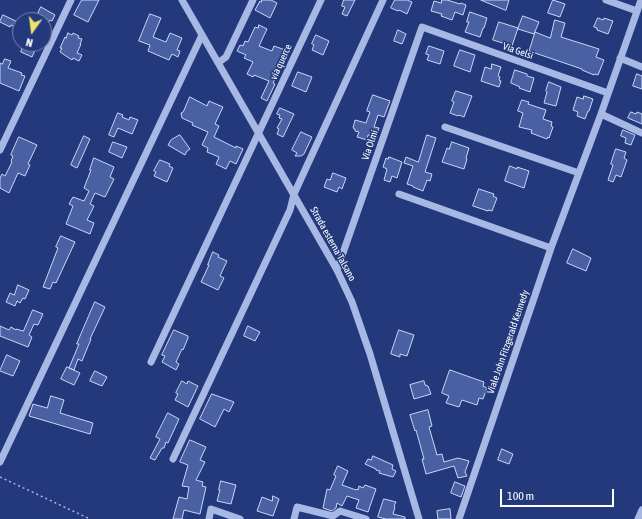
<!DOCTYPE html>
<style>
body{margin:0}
#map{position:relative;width:642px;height:519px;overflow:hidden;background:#24397b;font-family:"Asap Condensed",sans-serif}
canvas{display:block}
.north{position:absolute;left:12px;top:12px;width:40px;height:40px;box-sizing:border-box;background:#24397b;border:1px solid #7c88b0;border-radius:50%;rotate:194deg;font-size:11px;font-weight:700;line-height:16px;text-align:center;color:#fff}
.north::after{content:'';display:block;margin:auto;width:14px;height:18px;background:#eee26c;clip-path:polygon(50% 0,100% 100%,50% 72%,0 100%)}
.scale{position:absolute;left:500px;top:489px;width:114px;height:18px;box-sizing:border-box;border:2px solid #fff;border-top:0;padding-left:5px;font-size:12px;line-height:14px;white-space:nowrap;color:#fff;-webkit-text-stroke:3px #24397b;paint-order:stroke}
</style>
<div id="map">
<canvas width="642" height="519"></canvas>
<div class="north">N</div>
<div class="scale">100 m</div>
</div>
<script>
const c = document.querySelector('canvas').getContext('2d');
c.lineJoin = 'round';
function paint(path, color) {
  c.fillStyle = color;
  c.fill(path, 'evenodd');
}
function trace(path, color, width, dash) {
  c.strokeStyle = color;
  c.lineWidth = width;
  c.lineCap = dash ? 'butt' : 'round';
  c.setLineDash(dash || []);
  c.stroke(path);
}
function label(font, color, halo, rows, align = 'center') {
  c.font = font + ' "Asap Condensed",sans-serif';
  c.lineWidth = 3;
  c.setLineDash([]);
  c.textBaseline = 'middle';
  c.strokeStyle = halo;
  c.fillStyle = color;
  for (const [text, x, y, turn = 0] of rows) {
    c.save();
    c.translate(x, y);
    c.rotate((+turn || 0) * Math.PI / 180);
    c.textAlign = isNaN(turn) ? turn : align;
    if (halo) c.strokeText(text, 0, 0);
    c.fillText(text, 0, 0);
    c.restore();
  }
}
const building = new Path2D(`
 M82 0H99L88 22 74 15Z
 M262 0H271L277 3 270 18 255 10 260 1 261 2Z
 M344 0H355L347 16 342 14 345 7 342 6Z
 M395 0H407L412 2 407 14 399 10 398 11 391 8Z
 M442 0H447L460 4 461 3 466 5 463 15 455 12 452 20 441 16 442 14 431 11 434 1 441 3Z
 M481 0H509L506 10Z
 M553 0 565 4 560 17 548 13Z
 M41 7 55 15 52 21 50 20 47 24 44 22V20H40L36 18Z
 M470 12 487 18 484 28H483L480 37 465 32 469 22H467Z
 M150 14 161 18 153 37 166 42 170 33 182 38 177 50 180 51 178 57 172 54 169 60 148 51 150 45 139 41Z
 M3 15 20 23V30L11 25 10 27 0 22Z
 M523 16 539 22 534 34 518 29Z
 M598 18 603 20 604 18 613 21 608 34 597 30V28L594 27Z
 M555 20 565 23 561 37 599 49 596 57 604 60 598 75 595 74 594 75 582 70V69L529 51 535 32 550 38Z
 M499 22 518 28 512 46 493 40Z
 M259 25 267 29 259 46 272 51 274 46 288 51 273 83 275 84 267 101 261 98 269 81 254 75 253 77 247 74 253 62 244 58 246 55 237 51 240 45 243 46 245 41 248 42 255 27 258 28Z
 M398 30 406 34 402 44 394 41Z
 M68 33 72 35 73 33 79 36 78 38 82 39 80 44H81L77 53 82 55 79 61 73 58 72 60 60 52 62 48H60L65 37 66 38Z
 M316 35 329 41 323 55 312 50 314 45 312 44Z
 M24 44H38L32 57 21 52Z
 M429 46 444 51 440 64 427 60 429 55 426 54Z
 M460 50 475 55 470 72 454 66Z
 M5 59 11 61 8 68 22 73 21 75 25 76 19 91 0 83V63L2 64Z
 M492 64 501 67 498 76 500 77 499 80 501 81 499 87 481 81 485 67 491 69Z
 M515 70 527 74V76L534 78 530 92 519 88 520 87 511 83Z
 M298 72 312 77 306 92 292 86Z
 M637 74 642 76V89L633 86Z
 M549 82 561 87 556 106 544 103 547 92 546 91Z
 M456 91 472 96 464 117 459 115 458 116 450 113 454 102 452 101Z
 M373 95 390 101 384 117 378 115 374 127 379 128 377 135 374 134 373 136 368 135 367 140 357 137 359 132 355 131V129L353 128 355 120 366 123 370 112 367 111Z
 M584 96 593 99 589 111H588L585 119 577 116 578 112 573 110 577 97 583 99Z
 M190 97 207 106 209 101 223 107 215 124 219 126 214 137 236 148V146L243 149 236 164 230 161 226 169 216 164 219 157 207 152 208 148 202 145 208 132 192 125 193 123 182 118 181 113 183 112Z
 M522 100 529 102 528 104 546 110 543 119 552 122 551 126 553 127 549 138 548 137 547 139 531 133 532 130 519 127 523 113 518 111Z
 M280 108 294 114 283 137 277 134 279 129 277 128 282 119 279 118 280 115 277 114Z
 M631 112 636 114 637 112 642 114V124L628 118Z
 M118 113 123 115 122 117 129 120 130 117 138 120 132 134 118 128 114 137 109 135Z
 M623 130 635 135 631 145 625 143 626 138 621 136Z
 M301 132 312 137 304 154 301 156H295L297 153 292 150Z
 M180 135 190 149 187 151 185 155 168 145 171 140Z
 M427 135 436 138 425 172 432 174 430 181 427 180 423 191 413 187V186L407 184 413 166 404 163 406 157 418 162Z
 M84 136 90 139 77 168 71 165Z
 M19 137 37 145 28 164 30 165 25 176 18 173 9 193 0 188V178L2 174 5 176 12 162 11 161 13 156 11 155Z
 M113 142 127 147 122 158 109 152Z
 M452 142 469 148 466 158 467 159 464 169 442 162 447 148 449 149Z
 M616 149 626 152 624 158 627 160 621 177 616 175 613 182 608 180 613 165 611 164Z
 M389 157 402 162 397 178 392 176 390 182 384 180 387 169 383 167 386 158 388 159Z
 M94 158 114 167 110 177 114 179 105 197 95 193 90 204 94 206 87 220 94 223 90 234 66 224 73 206 69 204 73 197 84 201 89 191 84 188 91 170H90Z
 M160 160 170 164 169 166 173 168 167 182 154 176 156 172 154 171Z
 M510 166 517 169V167L529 171 524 188 505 181Z
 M333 173 346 178 342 189 339 187 337 192 324 187 327 179 330 180Z
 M479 189 494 194 493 196 497 198 492 211 488 210V211L473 206Z
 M61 236 75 242 56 283 53 282 50 289 43 287 58 248 56 247Z
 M573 249 591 258 586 271 567 263Z
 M213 252 219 255 218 257 227 261 220 276 224 278 218 290 201 282 209 265H208Z
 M18 285 29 290 25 299 23 298 20 303 17 301 15 306 6 302 10 293 14 295Z
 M95 302 105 307 90 339H91L82 361 78 359 74 370 69 368 79 344H77Z
 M33 310 43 314 38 325 34 324 29 335 32 337 28 347 0 336V326L9 330 11 327 16 330V329L23 331Z
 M248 326 260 332 255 341 244 336Z
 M174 330 188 336V338L183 350 182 349 176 362 179 364 176 370 162 362 165 356 162 355Z
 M399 330 414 335 407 356 400 354V357L391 354Z
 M7 355 20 361 13 376 0 371Z
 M67 367 80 373 74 385 61 379Z
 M450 370 484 382 483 386 487 388 483 399 479 398 477 405 462 400 459 407 446 403 449 396 442 393Z
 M95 371 107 377 102 386 90 381Z
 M182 381 187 384 188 381 198 386 188 407 175 400 178 394 176 393Z
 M424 381 425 385 428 386 431 394 414 399 410 385Z
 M212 394 234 402 229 412 224 409 215 427 200 419Z
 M51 396 64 400 60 413 93 423 90 434 29 416 33 404 47 408Z
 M428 410 432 426 429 427 437 455 442 454 444 462 458 458 469 461 465 472 467 476 458 478 454 466 426 474 422 459H424L416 430 415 431 410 415Z
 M168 413 179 419 168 443 166 442 164 448H162L155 460 150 458 160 439 156 437Z
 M190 440 206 447 200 460 205 462 196 480 203 482 202 486 206 487 200 514 184 510 182 519H173L179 497 187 499 189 487 182 486 188 465 180 462Z
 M502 449 513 454 509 464 498 460Z
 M373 456 393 465 392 469 396 471 393 477 379 473 380 471 376 470V469L365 464 368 459 371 460Z
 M338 466 348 471 342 485 356 490 357 489 358 490 359 486 363 488 365 485 376 489 368 512 356 508 359 500 347 496 342 506 337 503 336 508 332 511 323 508 327 489 330 490 336 476 334 475Z
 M221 481 236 485 231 504 217 501 220 490H219Z
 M455 482 465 486 461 497 451 493Z
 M273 496 279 499 273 516 257 511 262 497 272 501Z
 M384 499 396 502 394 506 395 507 393 514 405 517V519H386L378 517Z
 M450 509 451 519H438L437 511Z`);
paint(building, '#4960a2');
trace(building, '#cbd5f4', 1);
trace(new Path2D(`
 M0 477 90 519`), '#a8b8e5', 1.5, [2, 3]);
trace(new Path2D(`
 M182 0 337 270 352 302 370 354 419 519
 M606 0 637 11
 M620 58 642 67
 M218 63 226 57 253 0
 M601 114 642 133
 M445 127 579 173
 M0 150 71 0
 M399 194 551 248
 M337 270 422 27 608 93
 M151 362 321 0
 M173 459 290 210 294 194 383 0
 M0 462 202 35
 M209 519 211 509 240 519
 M294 519 297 507 333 516 340 511 366 519
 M459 519 551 248 601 114 641 0
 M638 519 642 510`), '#a8b8e5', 7);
label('10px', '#fff', '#24397b', [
 ["Via Gelsi",518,51,19],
 ["via querce",281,62,-65],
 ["Via Olmi",370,145,-71],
 ["Strada esterna Talsano",333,244,61],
 ["Viale John Fitzgerald Kennedy",508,342,-71]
]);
</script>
